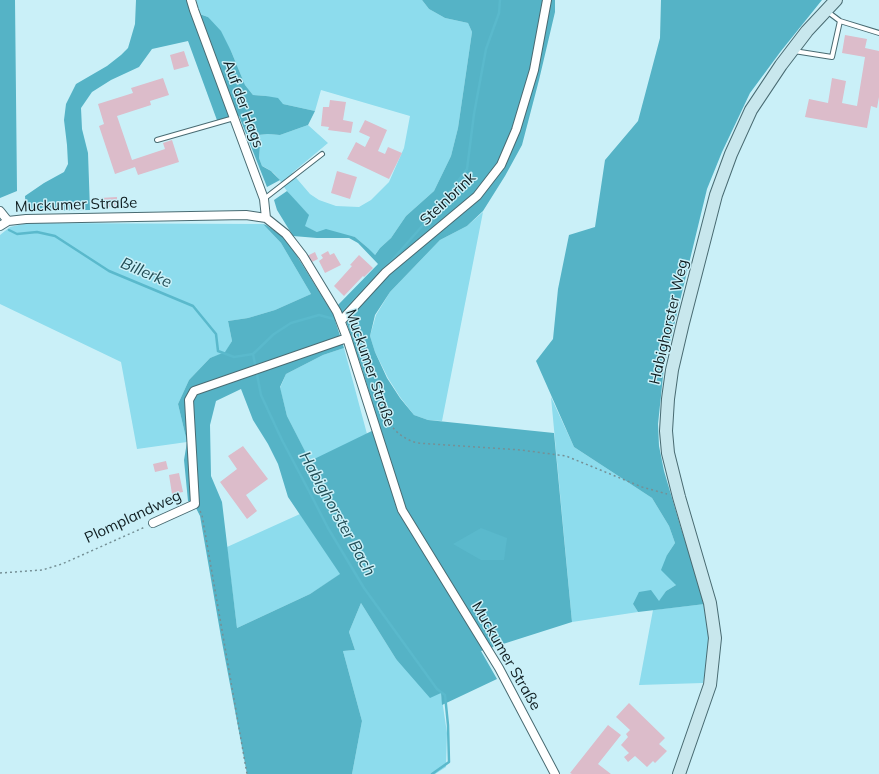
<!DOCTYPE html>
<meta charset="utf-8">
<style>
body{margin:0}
canvas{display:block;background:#caf0f8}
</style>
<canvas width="879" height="774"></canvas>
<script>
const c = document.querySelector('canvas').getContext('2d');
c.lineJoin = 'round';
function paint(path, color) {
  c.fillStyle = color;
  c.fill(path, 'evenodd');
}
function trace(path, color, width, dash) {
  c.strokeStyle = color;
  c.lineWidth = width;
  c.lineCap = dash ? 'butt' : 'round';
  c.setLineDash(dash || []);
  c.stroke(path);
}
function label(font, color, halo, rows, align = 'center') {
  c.font = font + ' Mulish,sans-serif';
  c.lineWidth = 3;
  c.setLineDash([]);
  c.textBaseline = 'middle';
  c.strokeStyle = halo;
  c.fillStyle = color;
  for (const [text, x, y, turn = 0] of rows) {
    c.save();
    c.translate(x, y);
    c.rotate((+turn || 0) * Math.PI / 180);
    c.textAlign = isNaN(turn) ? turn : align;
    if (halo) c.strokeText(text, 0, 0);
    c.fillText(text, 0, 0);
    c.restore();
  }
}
paint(new Path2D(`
 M196 0H422L429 9 445 18 468 23 472 32 458 128 451 156 434 191 406 216 391 238 380 248 374 256 368 248 355 237 317 232 304 226 308 214C301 207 293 199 287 191 278 178 277 173 262 166L259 158 260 146 254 140 258 135 268 134 280 135 308 125 328 143 292 173 310 194 319 200 336 206 359 207 371 200 389 182 404 148 410 116 321 90 315 111 283 104 266 96 253 95 245 85 231 51 208 17 200 14Z
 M483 212 442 421 428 420 414 415 400 397 388 378 375 352 370 336 376 315 390 292 440 240 467 226Z
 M28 223 263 224 281 243 311 294 275 310 248 318 228 321 232 341 225 353 210 358 189 380 178 404 187 442 137 449 121 362 0 304V235L10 227Z
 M344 348 367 434 310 462 287 416 280 388 286 374 323 355Z
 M551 397 574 447 652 498 669 526 675 543 667 555 676 585 666 591 659 602 633 604 638 612 572 622Z
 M300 514 341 574 310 594 237 628 227 547Z
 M361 603 396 659 441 693 447 733 446 767 435 774H352L362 721 343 651 355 650 349 632Z
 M705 604 709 625 708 658 703 683 639 685 653 610Z`), '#8ddced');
paint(new Path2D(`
 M0 0H15L17 191 0 198Z
 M136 0H187L191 11 208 17 221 31 231 51 245 85 253 95 266 96 278 98 283 104 315 111 308 125 280 135 268 134 258 135 254 140 260 146 259 158 262 166 271 171 280 180 267 187 239 116 218 123 188 41 152 49 139 67 111 80 92 92 81 108 82 129 88 153 90 210 26 211 25 196 44 183 64 172 68 164 67 145 64 120 66 104 76 84 107 66 121 55 128 48 135 24Z
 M422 0H555V12L539 80 522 145 505 176 483 211 467 226 440 240 390 292 375 315 370 336 375 352 387 378 400 398 414 415 428 420 554 433 572 622 481 651 497 679 442 705 441 693 430 698 396 659 361 603 349 632 355 650 343 651 362 721 352 774H247L221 637 200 516 194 504 188 501 184 460 187 442 178 404 189 380 210 358 225 352 232 341 228 321 248 318 275 310 311 294 281 243 263 224 266 225 285 238 297 256 333 314 344 348 323 355 286 374 280 387 287 416 310 461 380 427 363 372 346 321 337 306 378 264 358 243 349 238H317L293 236 277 210 274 200 287 191 309 215 305 226 317 232 326 229 355 237 368 248 375 255 380 248 391 238 406 216 434 191 451 156 458 128 472 32 468 23 445 18 429 9ZM241 389 253 420 268 444 278 464 288 497 340 574 310 594 237 628 222 502 211 476 210 425 216 401Z
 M661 0H822L781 51 750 93 722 152 707 189 664 367 658 424 659 446 664 471 680 525 705 604 638 612 633 604 639 592 651 590 659 601 666 591 676 585 661 570 667 555 675 543 669 526 652 498 574 447 536 361 553 339 558 289 569 235 595 227 605 160 638 121 660 38Z`), '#55b3c6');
paint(new Path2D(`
 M481 528 507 538 504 560H481L453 544Z`), '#5ab9cc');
trace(new Path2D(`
 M9 230 17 234 37 232 55 236 109 271 193 306 216 334 218 351 234 357 253 354
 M344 310 394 258 438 208 467 169 474 114 486 49 499 13 500 0
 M334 319 319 315 291 323 274 334 253 354 261 395 282 440 310 493 328 528 364 588 437 689 445 695 448 725 449 762 432 774`), '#5ab9cc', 2.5);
paint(new Path2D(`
 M845 35 867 39 865 48 879 51V97L877 108 871 106 867 128 805 117 809 99 828 103 832 78 846 81 842 103 857 106 865 57 842 53Z
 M184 51 189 66 174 70 170 55Z
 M163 78 169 95 150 101 151 105 117 116 132 160 165 149 163 143 172 140 179 162 138 175 135 167 115 174 99 126 104 124 98 104 133 93 131 88Z
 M330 100 346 102 343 120 353 122 351 133 328 130 329 127 321 126 323 107H329Z
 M365 120 387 130 378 151 385 154 388 147 402 153 389 179 347 159 356 142 365 147 370 137 359 132Z
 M337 171 357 177 350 199 331 193Z
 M117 197V207H101L100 198Z
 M328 251 330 255 334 253 341 265 325 273 319 261 323 258 321 255Z
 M315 252 318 259 310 263 307 256Z
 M359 255 373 268 364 277 363 276 344 296 334 286 352 266 350 265Z
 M243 446 268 479 246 495 257 511 247 519 220 482 237 469 228 456Z
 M166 461 168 469 155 472 153 464Z
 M179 473 183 492 172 494 169 475Z
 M629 703 665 738 659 744 667 751 655 763 653 761 647 767 635 756 628 762 624 757 629 753 621 745 628 737 626 734 630 730 616 717Z
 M608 725 621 735 598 764 611 774H572L570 773Z`), '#dcbcca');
const lane = new Path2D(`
 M828 12 840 21 879 33
 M794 51 832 57 840 21
 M157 140 234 118
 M264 199 322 154`);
const street = new Path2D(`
 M191 0 194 10 264 199 266 218
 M0 211 8 221
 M0 226 8 221 26 219 246 215 266 218 286 234 303 256 337 312 347 338 402 510 499 668 555 774
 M341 321 386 272 477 196 501 165 516 130 534 70 547 0
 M153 523 195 504 189 400 194 391 347 338`);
const secondary = new Path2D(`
 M679 774 710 685 715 638 710 603 679 497 668 453 666 431 668 399 672 370 683 323 716 195 731 154 751 110 781 65 807 31 836 0`);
trace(lane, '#496b72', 6);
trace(street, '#496b72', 10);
trace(secondary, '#496b72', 14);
trace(new Path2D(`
 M379 407C391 425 395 436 417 443L521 450 566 456 642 487 667 494
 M200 511 202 515 247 774
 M0 573 42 570 62 564 145 527`), '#759096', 1.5, [2, 3]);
trace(lane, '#fff', 4);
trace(street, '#fff', 8);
trace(secondary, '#c8e7ed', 12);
label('15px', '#0f1d20', '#caf0f8', [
 ["Auf der Hags",243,104,70],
 ["Steinbrink",448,199,-43],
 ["Muckumer Straße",76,205,-2],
 ["Habighorster Weg",669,322,-77],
 ["Muckumer Straße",370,368,71],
 ["Plomplandweg",133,517,-25],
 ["Muckumer Straße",506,656,60]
]);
label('italic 16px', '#224d55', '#caf0f8', [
 ["Billerke",146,273,23],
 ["Habighorster Bach",337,514,61]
]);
</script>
